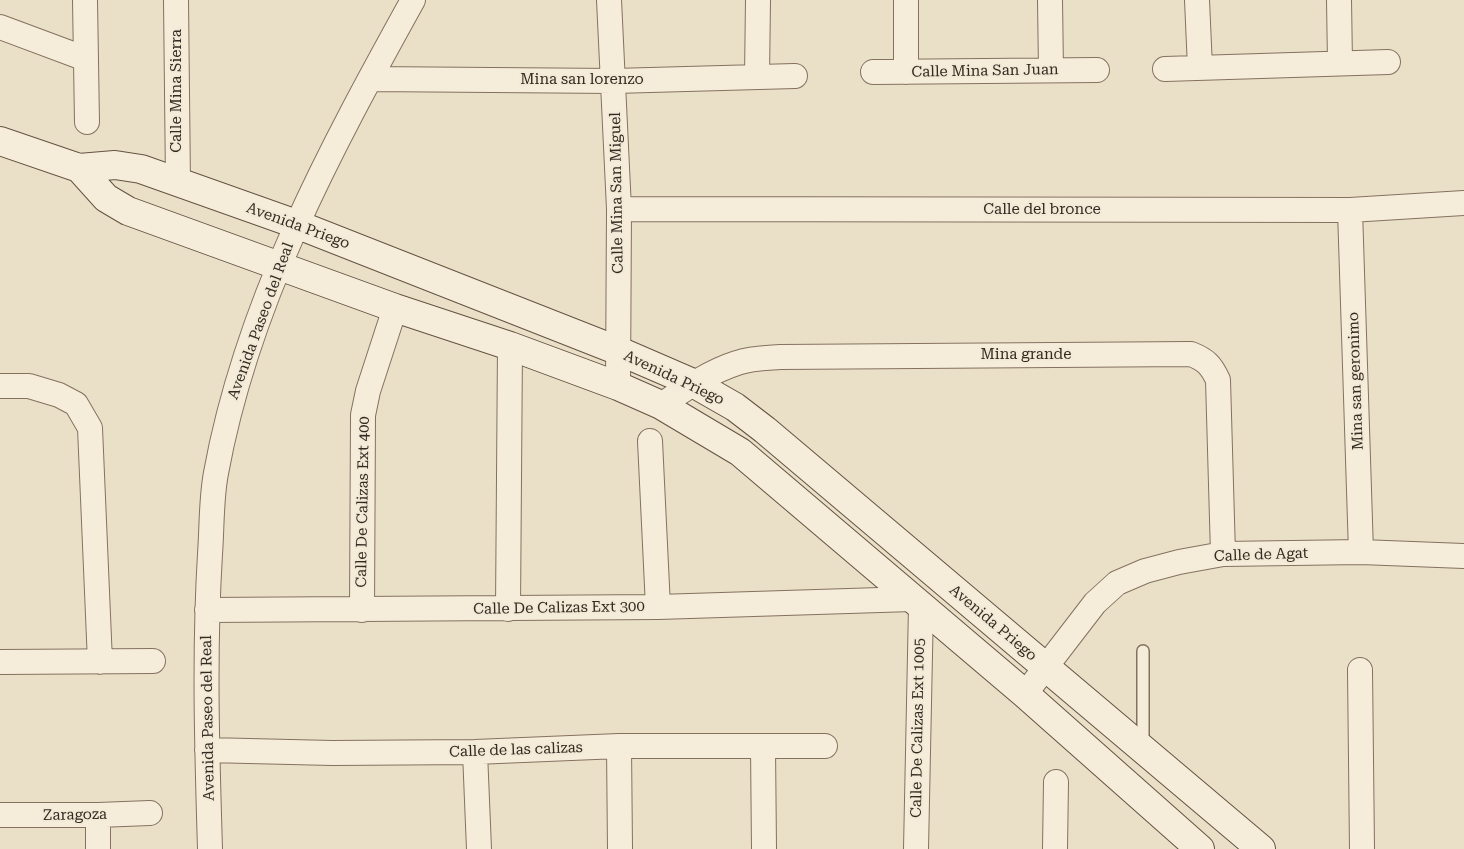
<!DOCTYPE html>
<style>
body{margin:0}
canvas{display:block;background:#eadfc7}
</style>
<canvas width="1464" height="849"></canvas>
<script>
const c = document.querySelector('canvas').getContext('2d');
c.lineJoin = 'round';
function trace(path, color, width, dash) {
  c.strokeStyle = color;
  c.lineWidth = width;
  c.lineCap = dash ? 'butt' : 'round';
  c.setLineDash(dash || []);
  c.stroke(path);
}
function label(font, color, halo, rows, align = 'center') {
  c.font = font + ' "Roboto Serif",serif';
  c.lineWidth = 4;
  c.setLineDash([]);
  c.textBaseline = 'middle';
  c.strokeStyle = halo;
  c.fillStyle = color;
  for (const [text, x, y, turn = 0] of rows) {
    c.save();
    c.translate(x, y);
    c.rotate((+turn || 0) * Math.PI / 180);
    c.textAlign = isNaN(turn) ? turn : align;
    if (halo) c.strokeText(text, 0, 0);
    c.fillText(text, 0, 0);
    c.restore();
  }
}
const lane = new Path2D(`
 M1143 651V745`);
const street = new Path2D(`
 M85 0 87 122
 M176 0 178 183
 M609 0 619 209 618 386
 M1050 0 1051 70
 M1197 0 1200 68
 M1339 0 1340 63
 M0 27 86 59
 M1165 69 1388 62
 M873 72 1097 70
 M906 72V0
 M757 77 758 0
 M370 79 614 81 795 76
 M619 209 1350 210 1464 203
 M1350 210 1361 552
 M0 386H29L59 395 76 404 90 428 100 662
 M661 405C685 389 709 372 737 363 751 358 766 358 780 357L1191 354C1206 360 1211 365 1218 380L1223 554
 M650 441 658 607
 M508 609 510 346
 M207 610 658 607 912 599
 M362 610 363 415 368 391 395 308
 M0 662 153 661
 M1360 670 1362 849
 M1025 694 1095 603 1117 583 1145 571 1179 562 1223 554 1361 552 1464 556
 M619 746 620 849
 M763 747 764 849
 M207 750 332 753 475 752 619 746H825
 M475 752 479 849
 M0 815H98L150 813
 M98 849V815
 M210 849C207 751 204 652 210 554 212 527 211 499 216 473 247 303 330 150 413 0
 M916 849 921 606
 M1055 849 1056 782`);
const secondary = new Path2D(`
 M0 141 79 168 115 165 141 169 296 224 619 351 693 383 735 407 765 430 1261 849
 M79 168 106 198 128 211 395 308 510 346 618 386 661 405 740 452 1025 694 1200 849`);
trace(lane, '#84725f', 14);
trace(street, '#84725f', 26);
trace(secondary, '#655342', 30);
trace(lane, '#f5edda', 11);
trace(street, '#f5edda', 24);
trace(secondary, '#f5edda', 28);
label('15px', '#352a21', '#f2e9d6', [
 ["Calle Mina San Juan",985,71,-1],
 ["Mina san lorenzo",582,80],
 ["Calle Mina Sierra",177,91,-90],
 ["Calle Mina San Miguel",617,193,-91],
 ["Calle del bronce",1042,210],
 ["Avenida Priego",298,226,20],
 ["Avenida Paseo del Real",261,321,-70],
 ["Mina grande",1026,355],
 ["Avenida Priego",674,378,25],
 ["Mina san geronimo",1356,381,-92],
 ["Calle De Calizas Ext 400",363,502,-89],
 ["Calle de Agat",1261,555,-2],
 ["Calle De Calizas Ext 300",559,608,-1],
 ["Avenida Priego",993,623,40],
 ["Avenida Paseo del Real",208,718,-91],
 ["Calle De Calizas Ext 1005",918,728,-89],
 ["Calle de las calizas",516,750,-2],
 ["Zaragoza",75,815,-1]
]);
</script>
